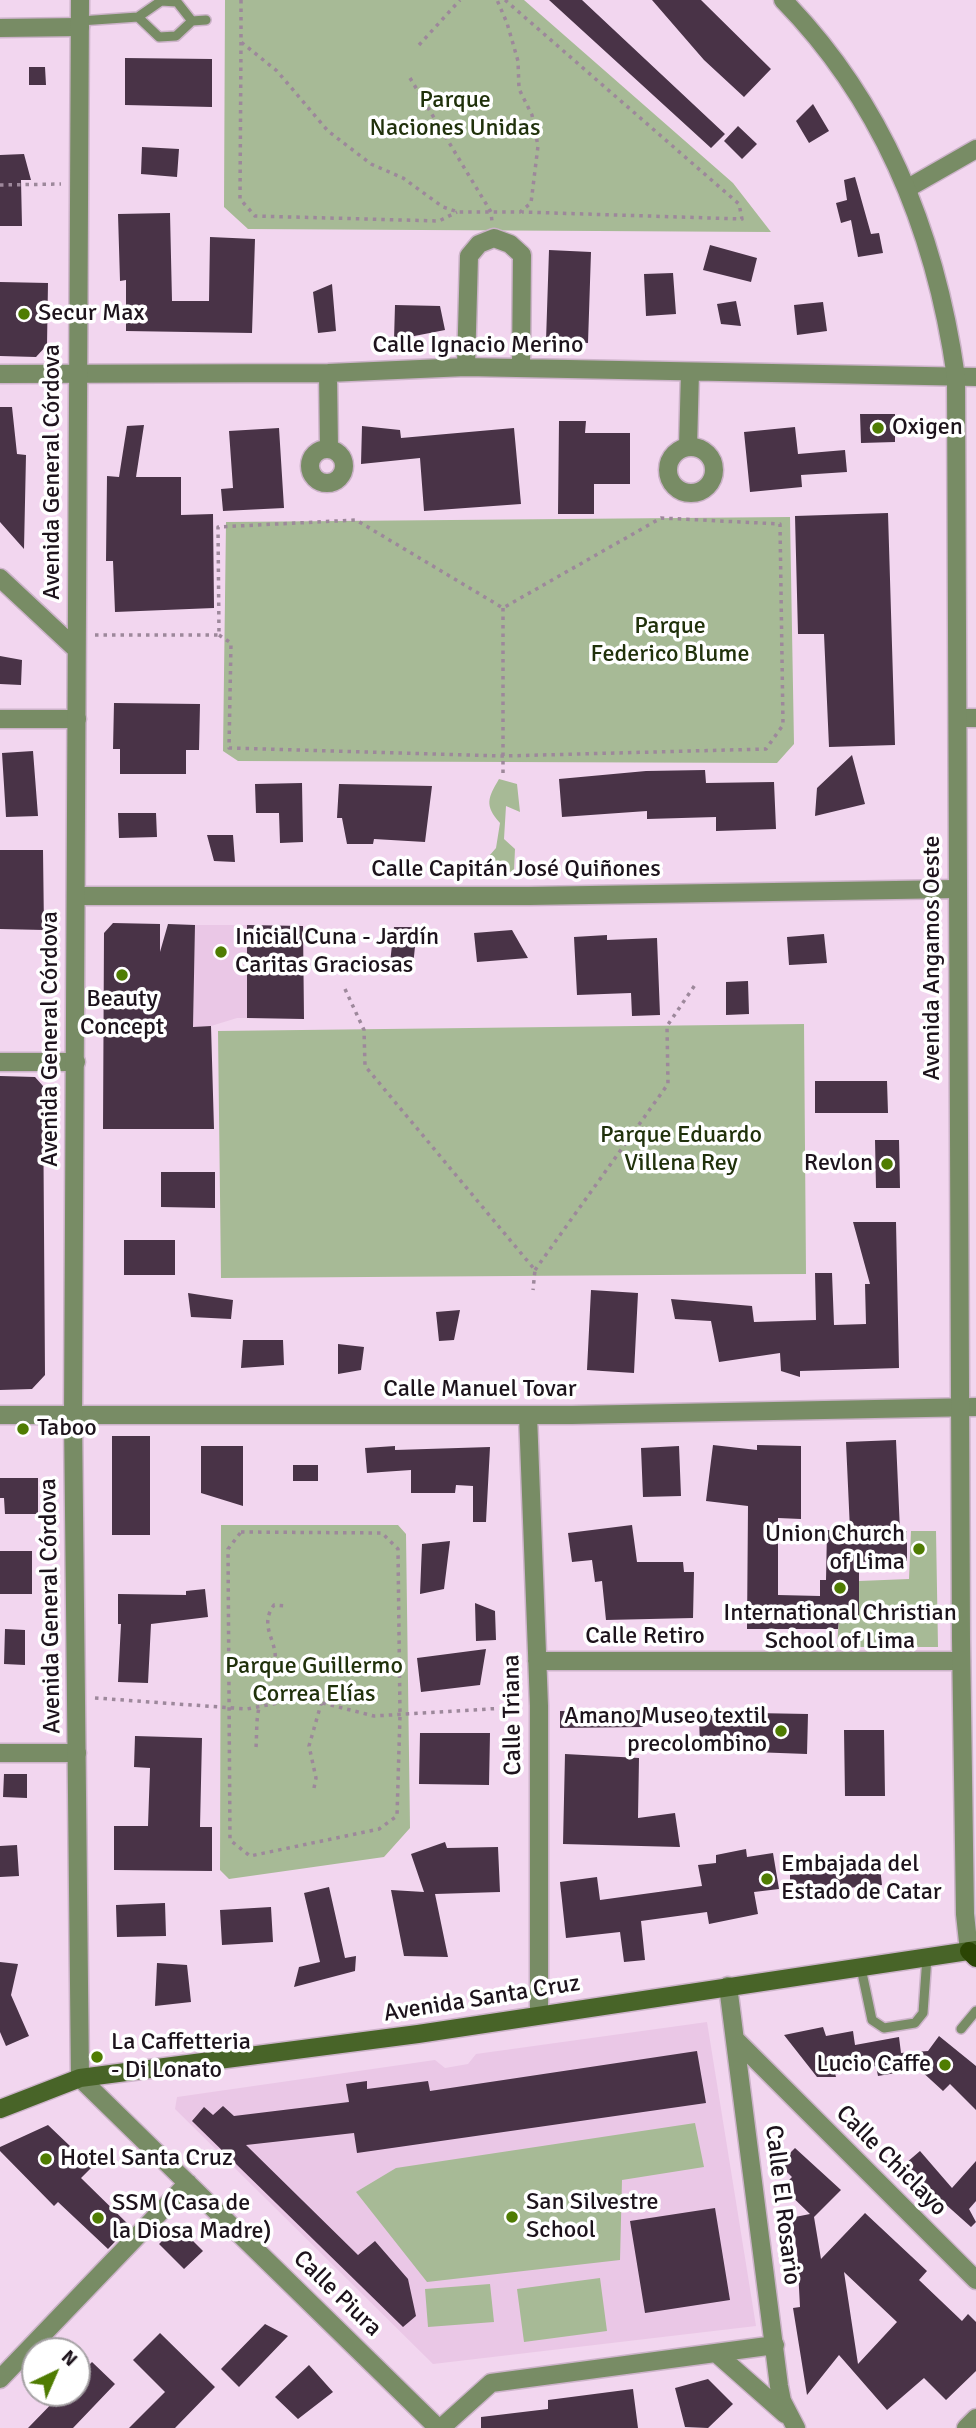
<!DOCTYPE html>
<meta charset="utf-8">
<style>
body{margin:0}
#map{position:relative;width:976px;height:2428px;overflow:hidden;background:#f2d6ef;font-family:Signika,sans-serif}
canvas{display:block}
.north{position:absolute;left:21px;top:2337px;width:70px;height:70px;box-sizing:border-box;background:#fff;border:2px solid #a5a1a4;border-radius:50%;rotate:44deg;font-size:19px;font-weight:700;line-height:28px;text-align:center;color:#1d131c}
.north::after{content:'';display:block;margin:auto;width:24px;height:32px;background:#4f7c02;clip-path:polygon(50% 0,100% 100%,50% 72%,0 100%)}
</style>
<div id="map">
<canvas width="976" height="2428"></canvas>
<div class="north">N</div>
</div>
<script>
const c = document.querySelector('canvas').getContext('2d');
c.lineJoin = 'round';
function paint(path, color) {
  c.fillStyle = color;
  c.fill(path, 'evenodd');
}
function trace(path, color, width, dash) {
  c.strokeStyle = color;
  c.lineWidth = width;
  c.lineCap = dash ? 'butt' : 'round';
  c.setLineDash(dash || []);
  c.stroke(path);
}
function label(font, color, halo, rows, align = 'center') {
  c.font = font + ' Signika,sans-serif';
  c.lineWidth = 7;
  c.setLineDash([]);
  c.textBaseline = 'middle';
  c.strokeStyle = halo;
  c.fillStyle = color;
  for (const [text, x, y, turn = 0] of rows) {
    c.save();
    c.translate(x, y);
    c.rotate((+turn || 0) * Math.PI / 180);
    c.textAlign = isNaN(turn) ? turn : align;
    if (halo) c.strokeText(text, 0, 0);
    c.fillText(text, 0, 0);
    c.restore();
  }
}
paint(new Path2D(`
 M195 925H247V1018H237L211 1026 193 1027Z
 M707 2022 756 2326 433 2364 175 2109 177 2097 435 2060 445 2068 468 2064 476 2054Z`), '#eac7e6');
paint(new Path2D(`
 M225 0H524L733 183 771 232 248 229 224 207Z
 M790 517 794 744 777 763 238 761 223 751 226 522Z
 M499 779 517 784 520 812 506 806 504 839 515 849 514 871 485 877 483 863 496 848 500 823C484 805 488 798 499 779Z
 M804 1024 806 1274 221 1278 218 1031Z
 M221 1525H398L406 1534 410 1828 384 1857 229 1879 220 1870Z
 M911 1531H936L938 1647H837L839 1617 859 1616V1581L909 1579Z
 M695 2123 704 2167 622 2180 620 2260 427 2282 356 2192 396 2168Z
 M600 2278 607 2331 524 2342 517 2289Z
 M490 2284 494 2322 428 2327 425 2289Z`), '#a7ba96');
paint(new Path2D(`
 M549 0H582L725 134 711 148Z
 M652 0H701L771 69 744 97 704 60Z
 M125 58 212 59V107L125 105Z
 M29 67H45L46 85H29Z
 M813 104 829 131 809 143 796 121Z
 M738 126 757 144 742 159 724 141Z
 M142 147 179 149 177 177 141 174Z
 M24 154 31 180H21L22 226H0V155Z
 M855 177 871 234 879 233 883 253 858 257 851 220 841 223 836 203 847 200 844 180Z
 M170 213 172 301H209L210 237 255 239 252 333 126 331V280L120 281 118 214Z
 M710 245 757 258 751 282 703 270Z
 M549 250 591 252 588 343 546 341Z
 M673 273 676 314 646 316 644 274Z
 M0 282 48 283 47 345 36 357 0 356Z
 M332 284 336 331 318 333 313 292Z
 M736 301 741 326 721 324 717 304Z
 M823 302 827 331 797 335 794 305Z
 M395 305 440 306 445 330 394 340Z
 M0 407H12L17 454 26 455 24 549 0 522Z
 M860 414H895V442L861 443Z
 M559 421H586L585 433H630V484H594V514H558Z
 M144 425 136 477H181V515L213 514 214 608 115 612 113 561H106L107 476 119 477 127 426Z
 M362 426 400 430 401 438 514 428 521 504 424 511 420 458 361 464Z
 M795 427 798 454 845 450 847 472 801 475 802 487 750 492 744 432Z
 M279 428 284 508 223 511 221 489 233 488 229 431Z
 M888 513 895 745 829 747 824 634H798L795 516Z
 M0 656 22 660 21 685 0 684Z
 M114 703 200 704 199 750H186V774H120V749H113Z
 M33 751 38 816 6 817 2 753Z
 M852 755 865 804 815 816 817 788Z
 M705 770 706 783 774 782 776 829 716 831V817L647 819V811L562 817 559 779 646 771Z
 M302 783 303 842 280 843 279 813H256L255 784Z
 M339 784 432 786 425 842 374 839 373 844H347L342 818H337Z
 M118 813H156L157 837 119 838Z
 M207 835H233L235 862 214 861Z
 M0 850H43L44 930 0 929Z
 M113 923 160 924V952L168 924 195 925 193 1027 211 1026 214 1129H103L104 933Z
 M247 925 303 926 304 1019 247 1018Z
 M394 927H417L413 966 390 963Z
 M512 930 528 958 477 962 474 933Z
 M824 934 827 963 789 965 787 937Z
 M607 935V940L657 938 660 1015 632 1016 631 993 577 995 574 937Z
 M748 981 749 1014 726 1015V982Z
 M0 1076 35 1077 43 1086 45 1375 32 1389 0 1390Z
 M815 1081H887L888 1113H815Z
 M875 1140H899L900 1188H876Z
 M161 1172H215V1208L161 1207Z
 M853 1222H896L899 1368 800 1371V1377L781 1371 780 1353 719 1362 711 1321 675 1319 671 1299 752 1306 754 1322 816 1320 815 1273H832L834 1325 866 1324 865 1284H870Z
 M124 1240H175V1275H124Z
 M591 1290 638 1293 634 1373 587 1370Z
 M188 1293 233 1300 231 1319 191 1317Z
 M460 1310 454 1340 439 1341 436 1312Z
 M243 1340H283L284 1365 241 1368Z
 M338 1344 364 1347 361 1370 338 1374Z
 M112 1436H150V1535H112Z
 M896 1440 900 1531H907V1561L859 1562V1617H839L838 1629H747L748 1506 706 1501 713 1445 757 1450V1445L801 1446V1519L778 1518V1595L820 1596V1580H826L827 1530H850L846 1442Z
 M201 1446H243V1506L201 1493Z
 M395 1446V1450L490 1447 486 1522H473V1486L456 1485 455 1493H411V1470L367 1473 365 1448Z
 M679 1446 681 1496 643 1497 641 1448Z
 M293 1465H318V1481H293Z
 M0 1478H38V1514H5L4 1498H0Z
 M632 1525 637 1562H683L684 1572H694L693 1618 606 1620 602 1581 595 1582 592 1560 572 1562 568 1533Z
 M450 1541 444 1589 420 1594 422 1544Z
 M0 1551H32V1594H0Z
 M205 1589 208 1617 151 1624 148 1683 118 1682 121 1624H118V1594L186 1595V1591Z
 M475 1603 495 1611 496 1640 476 1641Z
 M5 1629 25 1630V1665L4 1664Z
 M486 1649 480 1685 421 1692 417 1658Z
 M647 1710 643 1727 560 1728V1711Z
 M754 1713 808 1714 807 1754 753 1752V1746L700 1747 699 1715Z
 M844 1730H884L885 1796H845Z
 M420 1733H490L489 1785 419 1784Z
 M135 1736 202 1738 200 1827H212V1871L114 1870V1826H148L150 1768 134 1767Z
 M565 1754 639 1758 638 1818 675 1813 680 1847 563 1844Z
 M4 1774H27V1798L3 1797Z
 M445 1842 447 1848 498 1847 500 1892 435 1894 448 1957 404 1956 391 1890 424 1892 411 1854Z
 M17 1845 19 1876 0 1877V1846Z
 M746 1849 747 1857 773 1853 779 1889 754 1892 758 1914 709 1924 707 1912 641 1921 645 1960 624 1962 620 1932 566 1938 560 1882 597 1877 600 1900 702 1886 698 1865 716 1863V1855Z
 M880 1867 882 1885 790 1893V1875Z
 M329 1887 345 1958 356 1956 355 1971 294 1987 299 1967 320 1962 304 1893Z
 M165 1903 166 1936 117 1937 116 1905Z
 M271 1907 273 1942 222 1945 220 1910Z
 M0 1962 18 1964 11 1995 29 2036 6 2046 0 2032Z
 M157 1963 187 1965 191 2002 155 2006Z
 M823 2027 826 2036 853 2031 855 2045 899 2037 901 2053 928 2051 939 2036 976 2066V2110L950 2084 943 2091 919 2069 878 2076 876 2066 835 2073 836 2077H817L784 2035Z
 M697 2051 706 2103 357 2153 354 2133 246 2145 358 2255 375 2241 408 2279 416 2316 403 2327 192 2121 204 2107 213 2115 223 2106 234 2116 349 2102 346 2084 367 2081V2089L428 2081 430 2091Z
 M48 2125 92 2167 81 2178 130 2226 108 2249 58 2202 54 2206 0 2151V2147Z
 M795 2148 841 2190 814 2217 821 2259 865 2213 927 2271 919 2280 962 2321 968 2314 976 2322V2371L946 2400 924 2378 887 2410 839 2355 807 2395 793 2308 800 2307 797 2250 790 2218 810 2214 782 2187 792 2177 779 2164ZM844 2272 897 2322 858 2364Z
 M920 2151 952 2188 976 2161V2201L969 2209 976 2222 971 2227 924 2185 906 2163Z
 M715 2208 730 2300 645 2313 630 2221Z
 M172 2231H183L203 2251 184 2269 159 2244Z
 M265 2324 288 2336 239 2387 221 2369Z
 M160 2333 215 2387 175 2428H129L165 2392 133 2360Z
 M92 2362 115 2384 73 2428H28L62 2393H77V2377Z
 M309 2365 333 2392 298 2419 275 2397Z
 M708 2379 733 2404 708 2428 685 2427 675 2388Z
 M633 2389 638 2428H481V2417L548 2409V2400Z`), '#493347');
const service = new Path2D(`
 M138 17 159 37 176 36 192 21 206 20
 M80 21 138 17 161 1 177 2 192 21
 M861 1968 872 2020 884 2028 915 2023 923 2013 927 1957
 M961 2029 976 2011`);
const minor = new Path2D(`
 M0 28 80 27
 M908 188 976 149
 M466 367 469 256 479 244 494 238 510 244 522 255 521 368
 M328 373 329 449
 M0 374 328 373 466 367 976 377
 M668 470a23 23 0 1 1 46 0a23 23 0 1 1-46 0Z
 M688 447 690 372
 M310 466a17 17 0 1 1 34 0a17 17 0 1 1-34 0Z
 M958 718H976
 M0 719H77
 M76 896H529L956 889
 M0 1062H76
 M0 1415H572L976 1407
 M528 1415 539 1706V2015
 M537 1661H961
 M0 1753H77
 M728 1986 779 2386 782 2401 796 2428
 M737 2041 976 2280
 M80 2078 438 2428
 M716 2353 785 2414
 M0 2379 188 2183
 M441 2428 491 2383 775 2345
 M966 2428 976 2418`);
const tertiary = new Path2D(`
 M80 0 73 1417 80 2078
 M783 0C884 103 936 235 956 377L961 1639 965 1914 969 1951
 M0 578 76 649`);
const secondary = new Path2D(`
 M0 2109 80 2078 418 2034 976 1950`);
const primary = new Path2D(`
 M969 1951 976 1958`);
trace(service, '#ccb3c9', 12);
trace(minor, '#ccb3c9', 21);
trace(tertiary, '#ccb3c9', 21);
trace(secondary, '#ccb3c9', 21);
trace(primary, '#ccb3c9', 21);
trace(new Path2D(`
 M241 0V42L277 71 328 131 371 164 403 178 443 207 458 212H520L531 203 538 146 532 115 519 89 518 61 507 23 497 0
 M505 0 739 204 742 219 522 212
 M241 42 240 199 255 216 439 221 457 212
 M419 45 460 0
 M410 78 491 212 492 222
 M0 185 61 184
 M503 608V773
 M95 635H219L218 527 356 520 503 608
 M219 635 231 643 229 748 504 756 766 749 783 725 780 524 661 518 503 608
 M345 989 364 1030 365 1066 535 1270 533 1290
 M535 1270 668 1084 667 1026 695 985
 M241 1532 382 1533 398 1549 400 1715 397 1816 379 1829 250 1856 230 1840 228 1549Z
 M95 1698 247 1709 303 1698 374 1716 521 1707
 M256 1747C257 1734 256 1720 259 1708 262 1693 273 1679 275 1662 278 1640 258 1627 274 1605L286 1606
 M314 1788 316 1778 309 1746 321 1704`), '#9d889b', 3.5, [3.5, 5]);
trace(service, '#788c65', 9);
trace(minor, '#788c65', 18);
trace(tertiary, '#788c65', 18);
trace(secondary, '#486428', 18);
trace(primary, '#2b4504', 18);
for (const [x, y, r, color] of [
 [24,314,7,"#4f7c02"],
 [878,428,7,"#4f7c02"],
 [221,952,7,"#4f7c02"],
 [122,975,7,"#4f7c02"],
 [887,1164,7,"#4f7c02"],
 [23,1429,7,"#4f7c02"],
 [919,1549,7,"#4f7c02"],
 [840,1588,7,"#4f7c02"],
 [781,1731,7,"#4f7c02"],
 [767,1879,7,"#4f7c02"],
 [97,2057,7,"#4f7c02"],
 [945,2065,7,"#4f7c02"],
 [46,2159,7,"#4f7c02"],
 [512,2217,7,"#4f7c02"],
 [98,2218,7,"#4f7c02"]
]) {
  const dot = new Path2D();
  dot.arc(x, y, r, 0, 2 * Math.PI);
  c.fillStyle = color;
  c.fill(dot);
  trace(dot, '#fff', 2.5);
}
label('24px', '#20310b', '#fff', [
 ["Parque",455,101],
 ["Naciones Unidas",455,129],
 ["Parque",670,627],
 ["Federico Blume",670,655],
 ["Parque Eduardo",681,1136],
 ["Villena Rey",681,1164],
 ["Parque Guillermo",314,1667],
 ["Correa Elías",314,1695]
]);
label('24px', '#1d131c', '#fff', [
 ["Secur Max",38,314],
 ["Oxigen",892,428],
 ["Inicial Cuna - Jardín",235,938],
 ["Caritas Graciosas",235,966],
 ["Beauty",122,1000,"center"],
 ["Concept",122,1028,"center"],
 ["Revlon",873,1164,"right"],
 ["Taboo",37,1429],
 ["Union Church",905,1535,"right"],
 ["of Lima",905,1563,"right"],
 ["International Christian",840,1614,"center"],
 ["School of Lima",840,1642,"center"],
 ["Amano Museo textil",767,1717,"right"],
 ["precolombino",767,1745,"right"],
 ["Embajada del",781,1865],
 ["Estado de Catar",781,1893],
 ["La Caffetteria",111,2043],
 ["- Di Lonato",111,2071],
 ["Lucio Caffe",931,2065,"right"],
 ["Hotel Santa Cruz",60,2159],
 ["San Silvestre",526,2203],
 ["School",526,2231],
 ["SSM (Casa de",112,2204],
 ["la Diosa Madre)",112,2232]
], 'left');
label('24px', '#1d131c', '#fff', [
 ["Calle Ignacio Merino",478,346],
 ["Avenida General Córdova",53,472,-90],
 ["Calle Capitán José Quiñones",516,870],
 ["Avenida Angamos Oeste",933,958,-90],
 ["Avenida General Córdova",51,1039,-90],
 ["Calle Manuel Tovar",480,1390],
 ["Avenida General Córdova",51,1606,-91],
 ["Calle Retiro",645,1637],
 ["Calle Triana",513,1715,-91],
 ["Avenida Santa Cruz",482,1999,-9],
 ["Calle Chiclayo",891,2161,45],
 ["Calle El Rosario",782,2205,83],
 ["Calle Piura",337,2294,44]
]);
</script>
